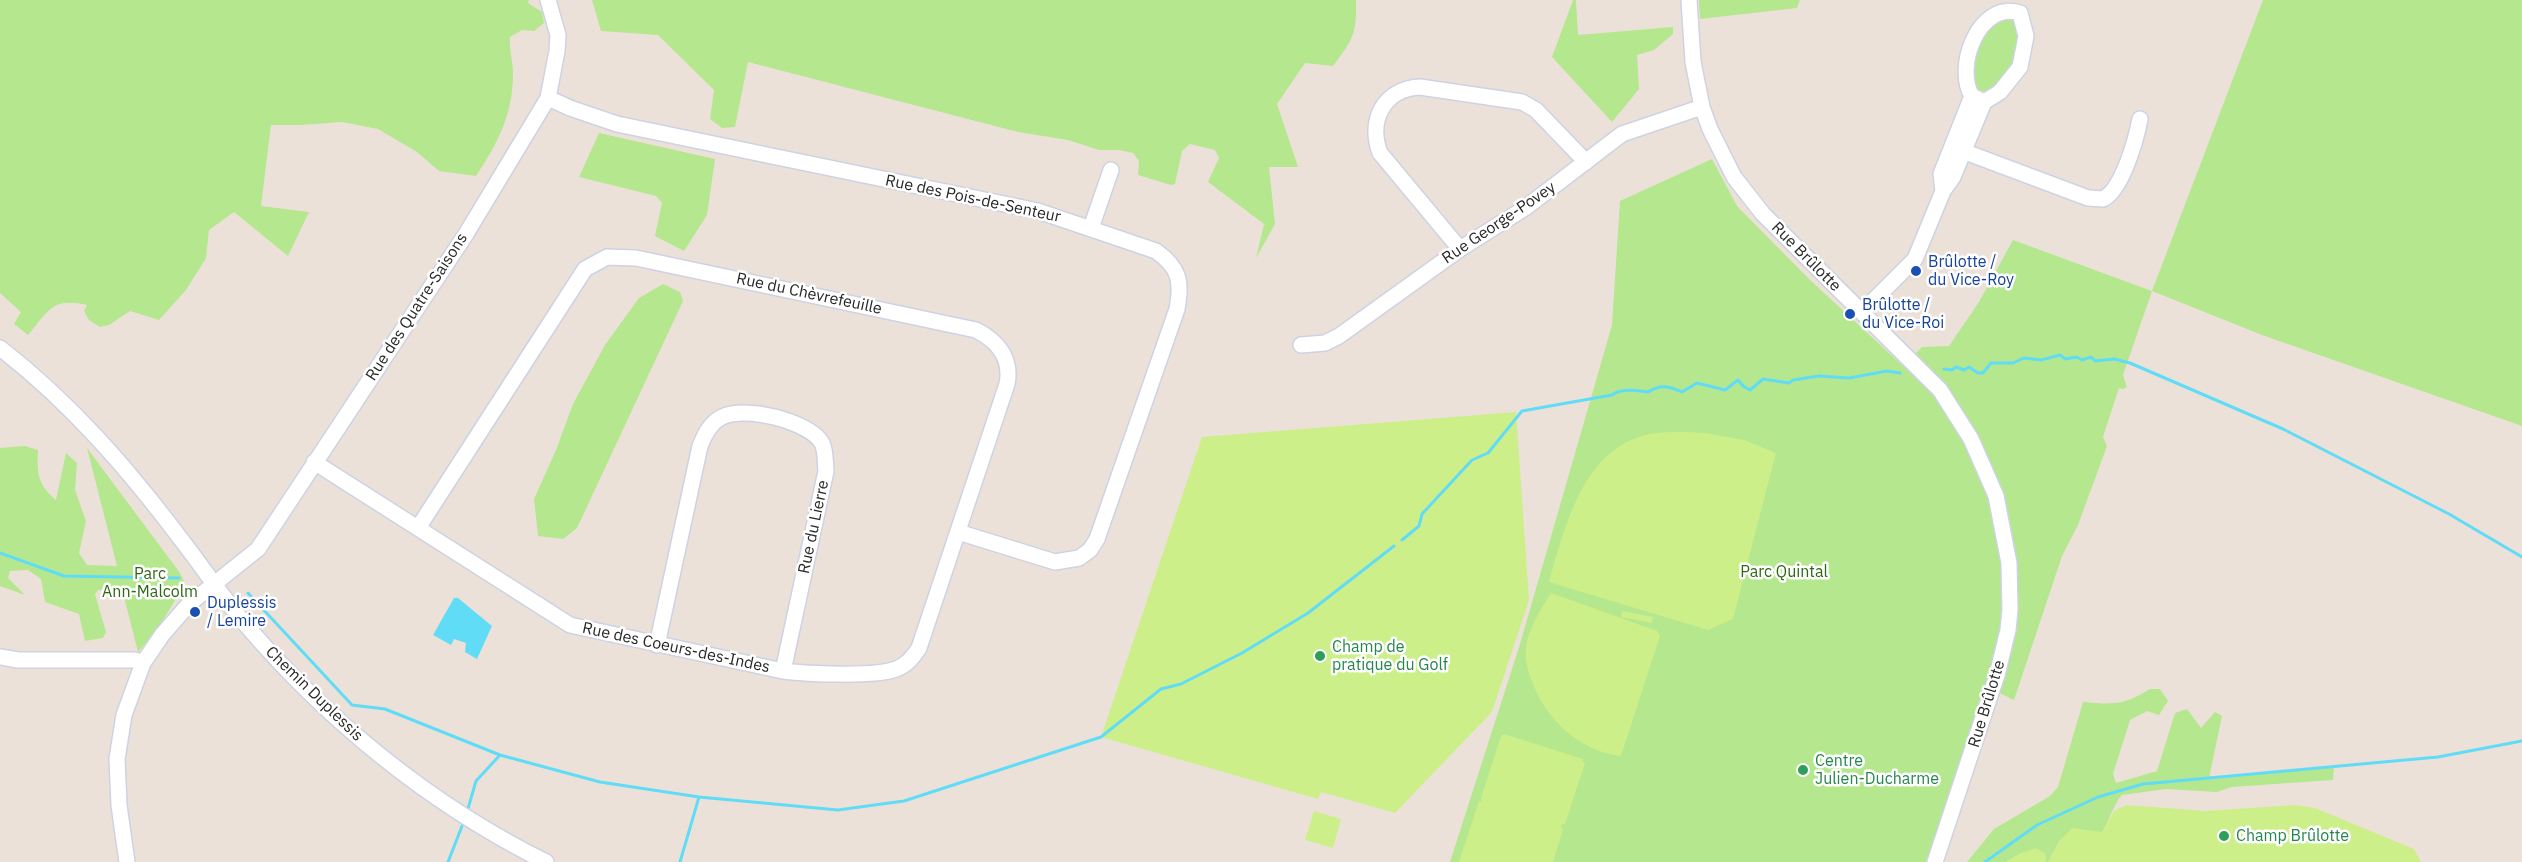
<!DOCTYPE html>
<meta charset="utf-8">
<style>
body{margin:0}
canvas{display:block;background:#ece1d8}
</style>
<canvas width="2522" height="862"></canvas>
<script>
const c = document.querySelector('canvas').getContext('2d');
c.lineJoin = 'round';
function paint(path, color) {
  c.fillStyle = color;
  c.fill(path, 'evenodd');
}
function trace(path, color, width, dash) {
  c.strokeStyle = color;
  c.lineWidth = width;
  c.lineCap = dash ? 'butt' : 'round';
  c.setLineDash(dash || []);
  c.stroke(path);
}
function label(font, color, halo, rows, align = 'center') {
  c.font = font + ' "IBM Plex Sans",sans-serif';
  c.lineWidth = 5;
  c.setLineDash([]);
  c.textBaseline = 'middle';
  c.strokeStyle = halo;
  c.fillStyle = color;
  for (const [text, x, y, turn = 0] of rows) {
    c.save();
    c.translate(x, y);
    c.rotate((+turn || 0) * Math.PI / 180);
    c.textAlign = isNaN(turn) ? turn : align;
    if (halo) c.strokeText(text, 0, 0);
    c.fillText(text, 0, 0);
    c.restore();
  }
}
paint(new Path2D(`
 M0 0H529L528 3 542 12 544 23 534 31 522 30 510 37C509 50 513 61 513 73 513 114 498 143 476 176L439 171 417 152 378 129 342 122 301 125H271L261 206 309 212 288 256 234 212 209 230 206 258 186 290 159 320 130 311 109 325 100 327 89 320 84 311 87 305C52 297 49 310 28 335L14 324 21 312 0 293Z
 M592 0H1356C1357 33 1353 40 1333 66L1305 63 1277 104 1298 167H1269L1275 224 1256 258 1264 224 1208 182 1219 158 1215 150 1190 144 1182 151 1175 184 1171 185 1138 175 1139 161 1133 153 1119 150H1099L1068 140 1018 132 748 62 735 127 722 128 710 119 714 90 658 35 601 31Z
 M1573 0H1576L1578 35 1673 27V34L1654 50 1637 55 1639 89 1612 122 1552 57Z
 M1699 0H1800L1797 8 1700 19Z
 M2263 0H2522V426L2262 335 2152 291 2123 375 2127 387 2123 389 2119 388 2103 437 2107 446 2078 525 2062 556 2014 700 1987 687 1929 862H1450L1520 644 1612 325 1620 201 1712 159 1737 206 1809 279 1903 366 1922 347 1949 346 1979 302 2013 240 2152 291Z
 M1993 16 2017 17 2022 43 2009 76 1986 93 1973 87 1968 66Z
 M599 133 715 159 707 215 684 251 655 236 662 203 656 196 579 177Z
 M663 284 680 292 683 301 577 528 563 539 538 536 534 499 556 450 573 404 605 345 639 298Z
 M25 446 38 450C37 473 37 484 56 500L66 453 77 463 75 490 86 521 79 553 87 565 117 566 87 448 180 573 185 584 157 630 138 652 122 589 98 590 95 594 106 632 103 638 85 641 79 614 45 602 41 579 28 570 10 571 8 578 25 595 0 586V448Z
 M2150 689H2160L2168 701 2159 715 2147 711 2130 720 2113 774 2116 783 2157 771 2175 713 2187 709 2201 728 2215 712 2222 716 2209 778 2334 767 2333 780 2232 787 2217 792 2166 789 2122 795C2116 800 2108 823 2102 832L2060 840 2048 862H2046L2045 853H2021L2006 862H1967L1994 829 2050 796 2058 787 2083 702C2113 705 2124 705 2150 689Z`), '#b5e78f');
paint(new Path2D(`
 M1516 412 1529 600 1492 712 1395 813 1321 792 1318 799 1101 737 1202 437Z
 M1705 433 1744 440 1776 453 1733 619 1708 630 1549 582C1565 527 1583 447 1650 434 1668 431 1688 432 1705 433Z
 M1551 593 1657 631 1660 636 1621 756C1579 751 1545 719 1531 679 1528 670 1524 658 1526 648 1528 630 1541 608 1551 593Z
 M1622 611 1653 617 1652 623 1621 617Z
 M1504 734 1583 759V762L1585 763 1565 824H1562L1561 828 1563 829 1553 862H1459L1479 801 1482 802 1481 798 1501 736Z
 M2126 805 2206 811 2295 805 2315 808 2414 849 2421 862H2048L2060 840 2072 828 2102 832 2114 811Z
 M1314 811 1341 819 1333 848 1305 840Z
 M2036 848 2045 853 2046 862H2006L2021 853Z`), '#cdef8a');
paint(new Path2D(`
 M454 598H458L492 626 477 659 465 652 466 643 454 639 451 645 433 635Z`), '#61dcf7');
trace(new Path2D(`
 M1944 369 1952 370 1956 367 1964 370 1969 367 1978 373H1983L1991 363H2013L2024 358 2041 360 2060 355 2065 359 2077 357 2082 360 2091 357 2095 361 2114 359 2130 363 2283 429 2449 514 2522 557
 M1402 540 1419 526 1422 514 1472 460 1488 453 1522 411 1612 395C1621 388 1637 390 1648 392 1661 384 1669 386 1682 392L1697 383 1725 390 1738 380 1743 386 1750 390 1763 379 1789 383 1793 380 1819 376 1849 378 1887 371 1900 373
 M0 553 64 576 179 578
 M248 593 352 705 385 709 500 755 600 782 699 797 838 810 904 801 1101 737 1161 689 1181 684 1242 653 1308 613 1394 546
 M467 812 476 781 500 755
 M448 862 464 821
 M680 862 699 797
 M1985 862 2037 825 2098 797 2143 784 2438 757 2522 741`), '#61dcf7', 3);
const minor = new Path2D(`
 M1689 0 1693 62 1702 107 1710 129 1734 177 1763 214 1940 390 1971 439 1996 496 2009 563 2010 610 2008 630 1997 675 1935 862
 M548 98 570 108 617 124 1038 211 1156 251C1180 268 1182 282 1177 309L1097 539 1090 550 1079 558 1055 562 958 532
 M1952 147 2088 198 2103 199C2122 190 2136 140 2140 119
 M1943 191 1941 174 1972 96
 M1091 228 1111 170
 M1460 249 1380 153C1368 121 1383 89 1420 87L1522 102 1536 110 1586 162
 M1862 312 1915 259 1943 191 1953 177 1984 102 2000 92 2020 67 2026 36 2020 13C1979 0 1954 67 1972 96L1984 102
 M1301 345 1325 343 1339 336 1460 249 1525 208 1622 134 1702 107
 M0 348C71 403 129 470 183 542 204 569 223 598 246 625 329 722 431 805 546 862
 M314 462 570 625 783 671C806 674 876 677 896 669 907 665 913 657 919 648L1007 384C1012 359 998 341 976 330L636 258 607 257 585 269 418 528
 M657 645 700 446C705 434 710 423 722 417 744 405 809 421 822 443 826 451 825 462 826 471L783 671
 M0 657 18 660H135L143 663
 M127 862 119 805 117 759 124 715 143 663 162 635 189 604 258 549 466 234 548 98 557 51 558 35 548 0`);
trace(minor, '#cdd3e2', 18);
trace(minor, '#fff', 15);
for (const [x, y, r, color] of [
 [1916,271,6,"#1a4fb4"],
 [1850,314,6,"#1a4fb4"],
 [195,612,6,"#1a4fb4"],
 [1320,656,6,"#2e9e5b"],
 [1803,770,6,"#2e9e5b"],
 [2224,836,6,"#2e9e5b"]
]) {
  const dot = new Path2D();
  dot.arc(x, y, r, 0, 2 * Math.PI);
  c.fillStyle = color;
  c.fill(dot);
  trace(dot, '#fff', 2);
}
label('16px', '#282828', '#fff', [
 ["Rue des Pois-de-Senteur",973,199,12],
 ["Rue George-Povey",1499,223,-34],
 ["Rue Brûlotte",1806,257,45],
 ["Rue du Chèvrefeuille",809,294,12],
 ["Rue des Quatre-Saisons",417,307,-57],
 ["Rue du Lierre",814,527,-78],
 ["Rue des Coeurs-des-Indes",676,648,12],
 ["Chemin Duplessis",314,694,44],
 ["Rue Brûlotte",1987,704,-73]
]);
label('16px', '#164399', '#fff', [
 ["Brûlotte /",1928,262],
 ["du Vice-Roy",1928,280],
 ["Brûlotte /",1862,305],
 ["du Vice-Roi",1862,323],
 ["Duplessis",207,603],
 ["/ Lemire",207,621]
], 'left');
label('16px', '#2d6814', '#fff', [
 ["Parc Quintal",1784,572],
 ["Parc",150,574],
 ["Ann-Malcolm",150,592]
]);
label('16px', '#27864d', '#fff', [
 ["Champ de",1332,647],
 ["pratique du Golf",1332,665],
 ["Centre",1815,761],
 ["Julien-Ducharme",1815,779],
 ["Champ Brûlotte",2236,836]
], 'left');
</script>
